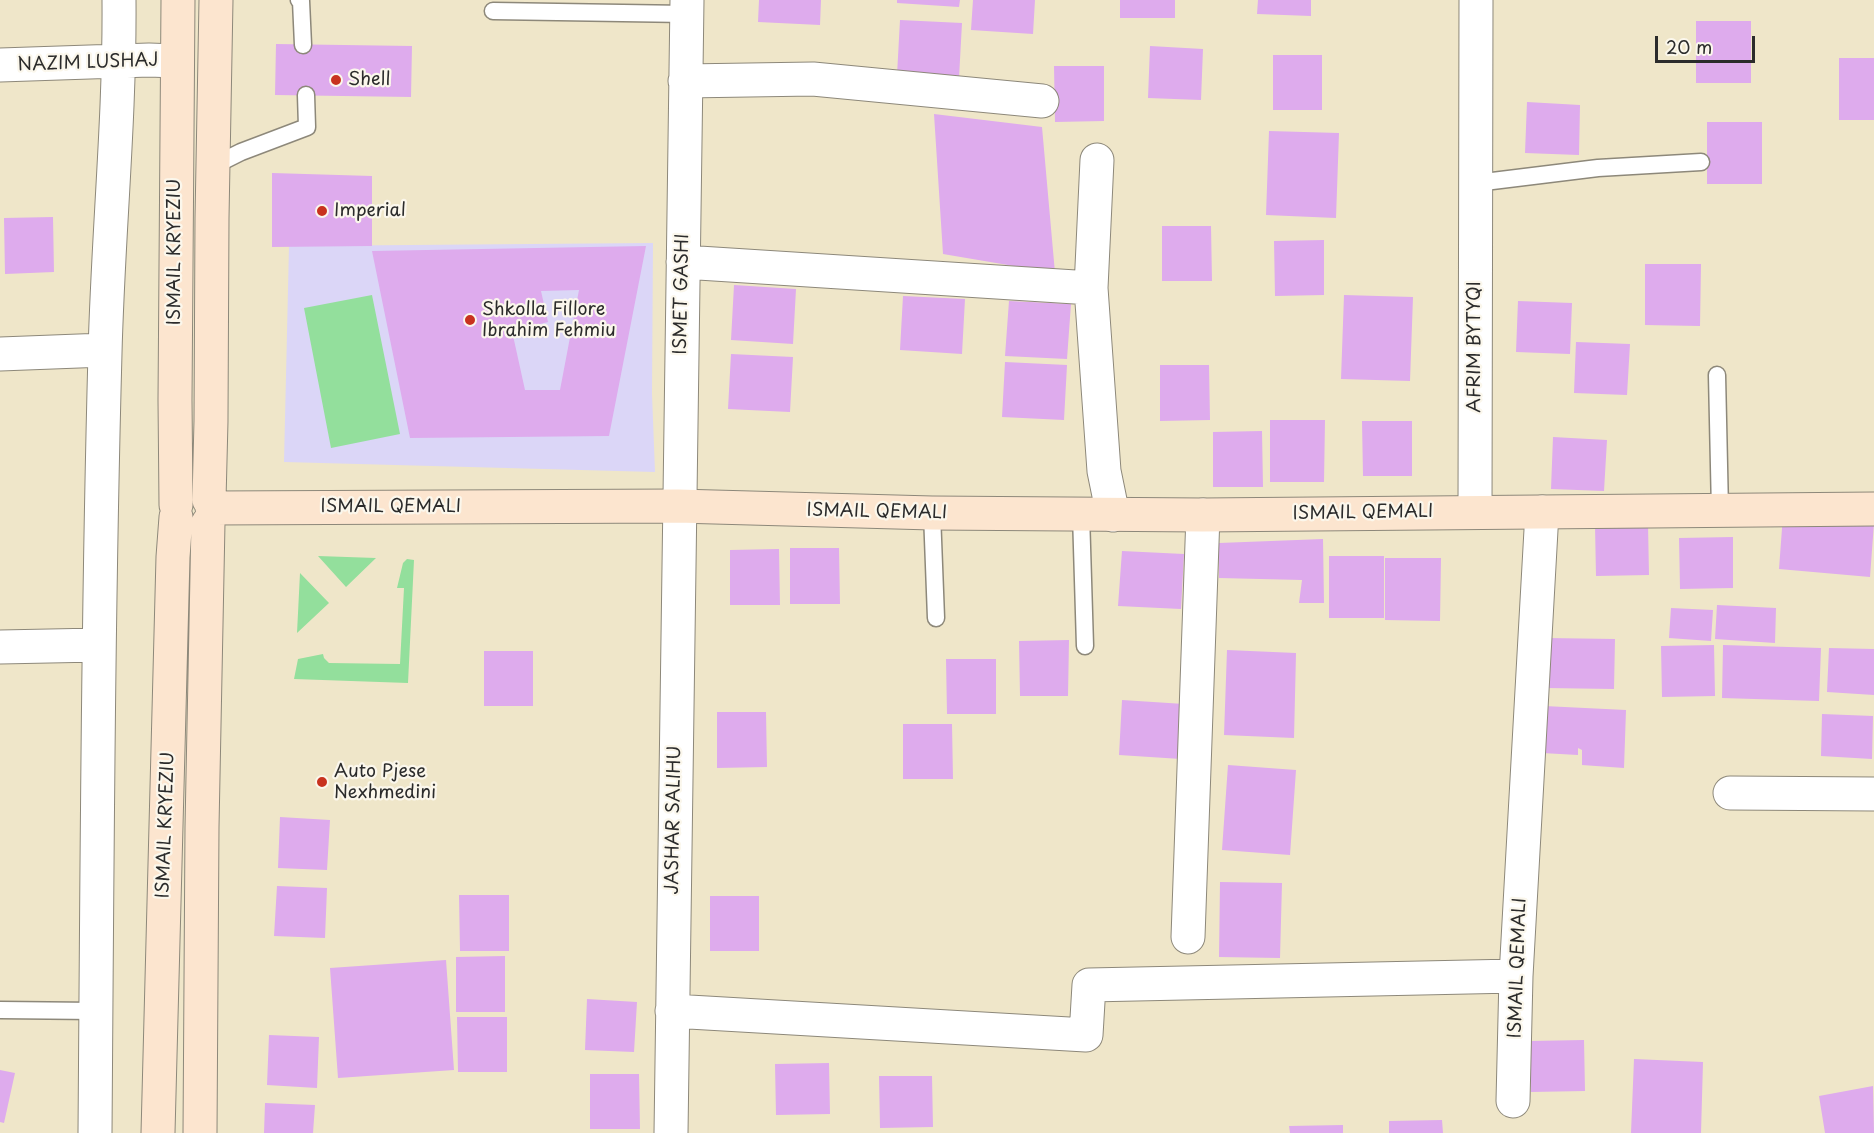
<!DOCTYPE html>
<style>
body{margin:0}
#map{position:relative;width:1874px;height:1133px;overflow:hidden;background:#efe6c9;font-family:"Playpen Sans",sans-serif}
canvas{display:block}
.scale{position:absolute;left:1655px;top:36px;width:100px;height:27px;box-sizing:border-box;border:3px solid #2b2b2b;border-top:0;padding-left:8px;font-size:18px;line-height:21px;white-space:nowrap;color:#2b2b2b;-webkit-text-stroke:4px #fbf7ec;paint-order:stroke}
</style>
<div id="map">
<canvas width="1874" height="1133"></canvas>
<div class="scale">20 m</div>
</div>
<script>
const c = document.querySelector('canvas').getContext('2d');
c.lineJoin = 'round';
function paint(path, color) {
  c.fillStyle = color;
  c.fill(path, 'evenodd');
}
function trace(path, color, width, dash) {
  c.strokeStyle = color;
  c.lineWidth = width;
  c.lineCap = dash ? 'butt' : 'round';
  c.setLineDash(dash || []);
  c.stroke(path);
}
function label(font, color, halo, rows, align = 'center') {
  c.font = font + ' "Playpen Sans",sans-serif';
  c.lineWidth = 4.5;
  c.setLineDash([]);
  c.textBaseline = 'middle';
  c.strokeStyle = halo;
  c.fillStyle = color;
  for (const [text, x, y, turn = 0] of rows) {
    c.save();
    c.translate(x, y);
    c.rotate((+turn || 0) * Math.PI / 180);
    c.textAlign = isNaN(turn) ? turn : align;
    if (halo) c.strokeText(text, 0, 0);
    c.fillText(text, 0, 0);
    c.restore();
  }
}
paint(new Path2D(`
 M653 243 652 394 655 472 284 462 289 246Z`), '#dbd6f7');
paint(new Path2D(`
 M372 295 400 434 331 448 304 308Z
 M318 556 376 558 346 587Z
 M407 559 414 560 408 683 294 679 298 659 323 654 324 658 329 663 400 664 404 588H397L403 563Z
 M300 573 329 603 297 633Z`), '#93df9c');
paint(new Path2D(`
 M759 0H821L820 25 758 22Z
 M897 0H960L959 7 897 3Z
 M973 0H1035L1033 34 971 30Z
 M1120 0H1175V18H1120Z
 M1258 0H1311V16L1257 14Z
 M900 20 962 23 959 78 897 75Z
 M1696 21H1751V83H1696Z
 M276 44 412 46 411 97 275 95Z
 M1150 46 1203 49 1201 100 1148 98Z
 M1273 55H1322V110H1273Z
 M1839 58H1874V120H1839Z
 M1054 66H1104V121L1055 122Z
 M1527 102 1580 105 1579 155 1525 153Z
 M934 114 1042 127 1055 273 943 254Z
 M1707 122H1762V184H1707Z
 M1269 131 1339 133 1336 218 1266 215Z
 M272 173 372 176V246L272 247Z
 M53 217 54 272 5 274 4 218Z
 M1162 226H1211L1212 281H1162Z
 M1324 240V295L1275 296 1274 241Z
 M646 246 609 436 410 438 372 251ZM579 290 560 390H525L512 331 548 322 541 291Z
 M1645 264H1701L1700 326 1645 325Z
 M734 285 796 289 793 344 731 340Z
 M1344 295 1413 297 1410 381 1341 379Z
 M903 296 965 299 962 354 900 350Z
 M1009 301 1071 304 1067 359 1005 356Z
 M1518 301 1572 303 1570 354 1516 352Z
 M1576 342 1630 344 1627 395 1574 393Z
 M731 354 793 357 790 412 728 409Z
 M1005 362 1067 365 1064 420 1002 417Z
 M1160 365H1209L1210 420 1160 421Z
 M1270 420H1325L1324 482H1270Z
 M1362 421H1412V476H1363Z
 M1262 431 1263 487H1213V432Z
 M1553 437 1607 440 1604 491 1551 489Z
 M1783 515 1874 523 1870 577 1779 569Z
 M1648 524 1649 575 1596 576 1595 525Z
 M1733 537V588L1680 589 1679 538Z
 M1323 539 1324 603H1299L1302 580 1219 578V543Z
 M790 548H839L840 604H790Z
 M779 549 780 605H730V550Z
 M1122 551 1184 554 1181 609 1118 606Z
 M1329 556H1384V618H1329Z
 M1385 558H1441L1440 621 1385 620Z
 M1717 605 1776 608 1775 643 1715 639Z
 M1671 608 1713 610 1711 641 1669 638Z
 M1547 638 1615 639 1614 689 1546 688Z
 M1069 640 1068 696H1020L1019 641Z
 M1714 645 1715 696 1662 697 1661 646Z
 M1723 645 1821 648 1819 701 1722 698Z
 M1829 648 1874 649V695L1827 692Z
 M1227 650 1296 653 1294 738 1224 735Z
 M484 651H533V706H484Z
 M946 659H996V714H947Z
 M1122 700 1184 704 1181 759 1119 755Z
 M1544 706 1626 710 1624 768 1582 765V750L1578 748V755L1542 753Z
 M717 712H766L767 767 717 768Z
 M1822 714 1873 716 1872 759 1821 756Z
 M903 724H952L953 779H903Z
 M1228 765 1296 770 1290 855 1222 850Z
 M280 817 330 820 327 870 278 868Z
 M1220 882 1282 883 1280 958 1219 957Z
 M277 886 327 888 325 938 274 936Z
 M459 895H509V951H460Z
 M710 896H759V951H710Z
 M505 956V1012H456V957Z
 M446 960 454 1070 338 1078 330 968Z
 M587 999 637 1002 634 1052 585 1050Z
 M457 1017H507V1072H458Z
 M269 1035 319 1037 317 1088 267 1085Z
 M1584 1040 1585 1091 1531 1092 1530 1041Z
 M1634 1059 1703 1062 1701 1133H1631Z
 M829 1063 830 1114 776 1115 775 1064Z
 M0 1070 15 1073 4 1123 0 1122Z
 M590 1074H639L640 1129H590Z
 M879 1076H932L933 1127 880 1128Z
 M1873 1086 1874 1133H1825L1819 1096Z
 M265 1103 315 1105 313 1133H264Z
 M1442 1120 1443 1133H1389V1121Z
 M1343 1125V1133H1290L1289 1126Z`), '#deabed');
const lane = new Path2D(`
 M299 0 301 1 303 45
 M493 11 687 14
 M213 166 241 152 307 127 306 95
 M1476 183 1598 168 1701 162
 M1717 375 1720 511
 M932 513 936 618
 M1081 514 1085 646
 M0 1010 96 1011`);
const street = new Path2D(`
 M0 65 149 60 176 61
 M685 81 813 79 1042 101
 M1097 160 1091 288 1104 471 1113 515
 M683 262 1091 288
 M0 354 105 350
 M1475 512 1476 0
 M0 647 99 645
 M1730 793 1874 794
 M1188 937 1203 515
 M672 1011 1086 1035 1089 985 1516 976
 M1513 1101 1516 976 1542 512
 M95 1133C97 873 98 613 105 353 108 235 120 118 119 0
 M671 1133 687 0`);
const secondary = new Path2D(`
 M209 500 211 421 212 218 216 0
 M176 505 175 400 178 0
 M212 508 678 506 932 513 1203 515 1874 509
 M158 1133 173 557 176 517
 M200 1133 202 827 208 523`);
trace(lane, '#8d887a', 19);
trace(street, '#8d887a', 35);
trace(secondary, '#8d887a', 35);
trace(lane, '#fff', 16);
trace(street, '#fff', 33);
trace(secondary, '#fce5cf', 33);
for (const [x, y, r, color] of [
 [336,80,6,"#c8321e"],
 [322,211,6,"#c8321e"],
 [470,320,6,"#c8321e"],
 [322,782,6,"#c8321e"]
]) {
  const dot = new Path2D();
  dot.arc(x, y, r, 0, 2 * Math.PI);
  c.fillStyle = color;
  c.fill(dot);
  trace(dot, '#fbf7ec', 2);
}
label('18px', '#2b2b2b', '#fbf7ec', [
 ["NAZIM LUSHAJ",88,63,-2],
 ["ISMAIL KRYEZIU",175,252,-90],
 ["ISMET GASHI",682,294,-89],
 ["AFRIM BYTYQI",1475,347,-90],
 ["ISMAIL QEMALI",391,507],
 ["ISMAIL QEMALI",877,512,1],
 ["ISMAIL QEMALI",1363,513,-1],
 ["JASHAR SALIHU",674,820,-89],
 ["ISMAIL KRYEZIU",166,825,-88],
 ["ISMAIL QEMALI",1518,968,-88]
]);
label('18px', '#2b2b2b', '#fbf7ec', [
 ["Shell",348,80],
 ["Imperial",334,211],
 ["Shkolla Fillore",482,310],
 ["Ibrahim Fehmiu",482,331],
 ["Auto Pjese",334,772],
 ["Nexhmedini",334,793]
], 'left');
</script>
